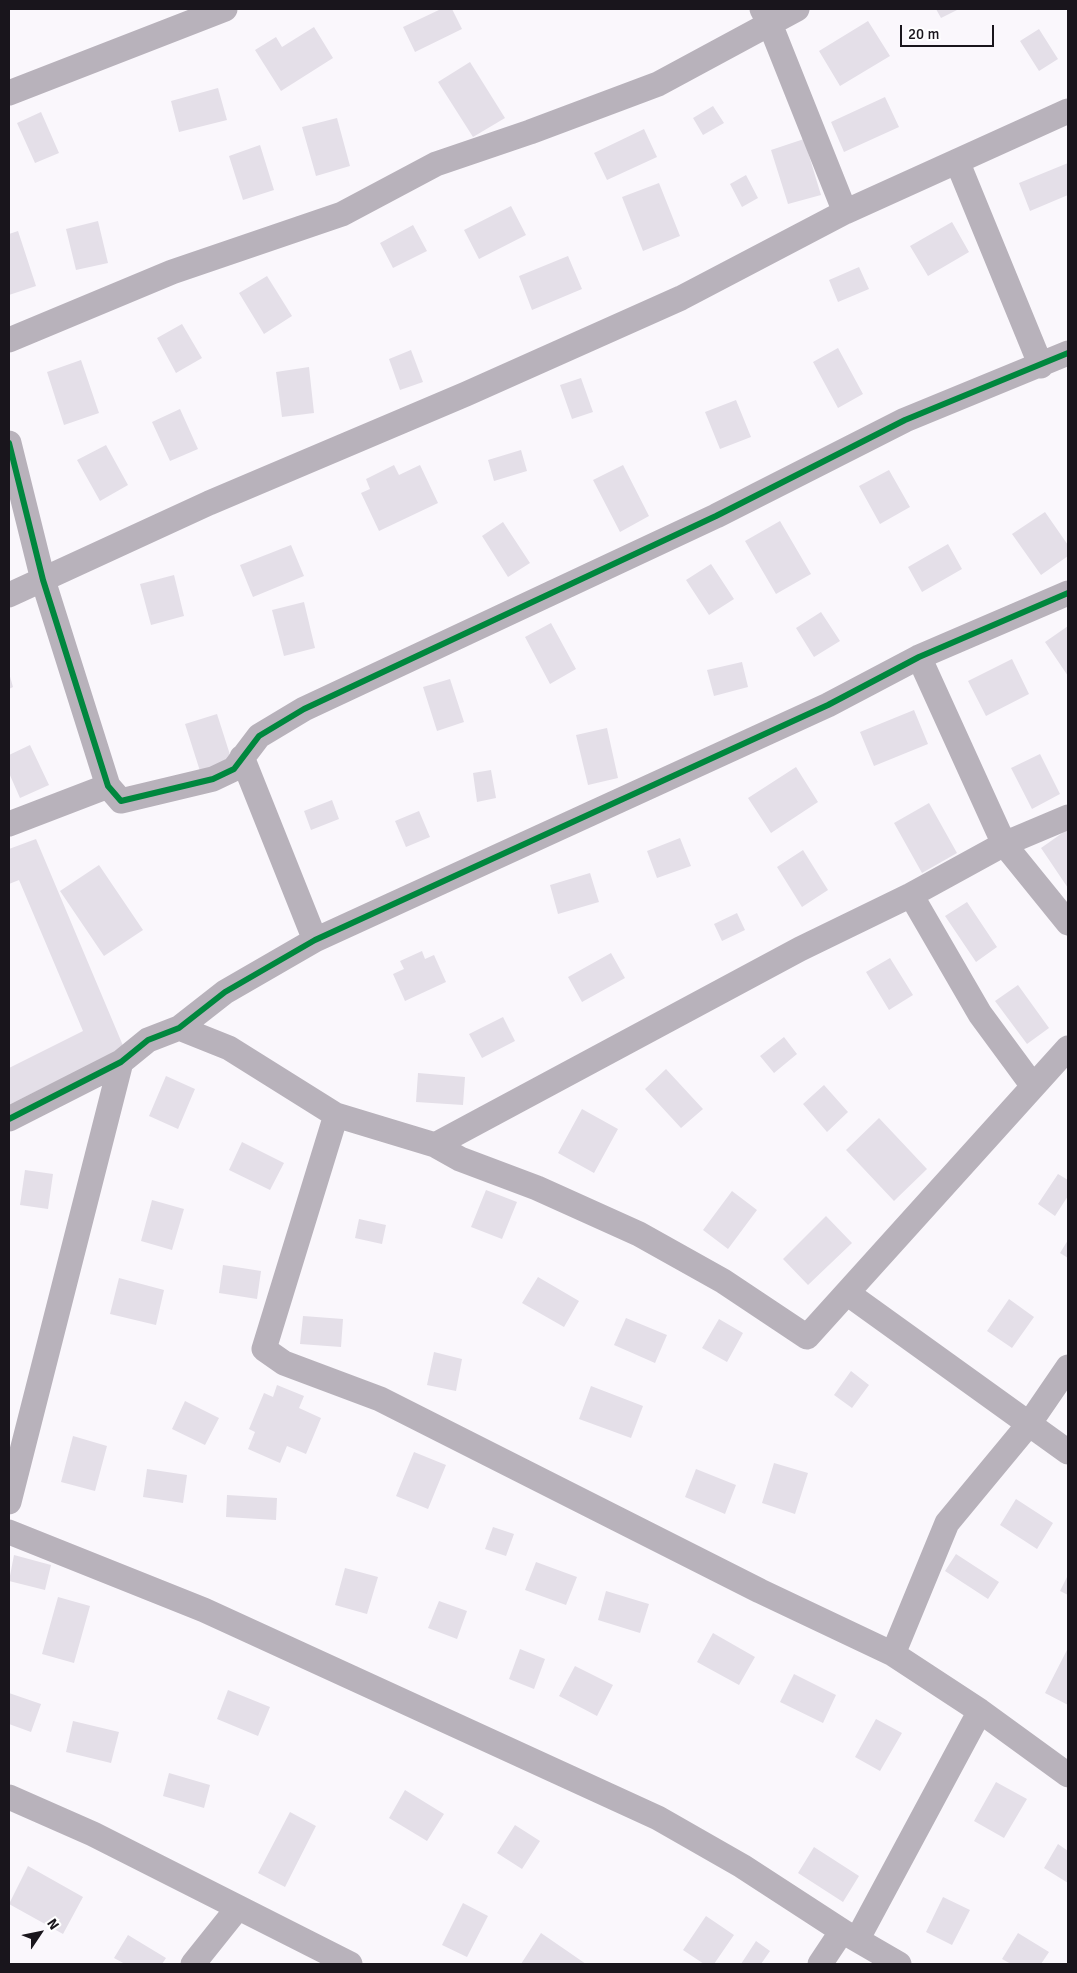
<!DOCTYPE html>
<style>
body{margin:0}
#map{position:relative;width:1077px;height:1973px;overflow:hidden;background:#faf7fc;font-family:Signika,sans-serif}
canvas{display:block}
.frame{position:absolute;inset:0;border:10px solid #19151c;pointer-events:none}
.north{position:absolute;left:15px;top:1908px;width:50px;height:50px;-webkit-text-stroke:4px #fff;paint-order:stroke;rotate:56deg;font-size:14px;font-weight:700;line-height:20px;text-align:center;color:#19151c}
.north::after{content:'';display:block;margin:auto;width:18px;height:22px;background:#19151c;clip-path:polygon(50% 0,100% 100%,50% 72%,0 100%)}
.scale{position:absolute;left:900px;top:25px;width:94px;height:22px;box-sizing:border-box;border:2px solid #19151c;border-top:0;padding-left:6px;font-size:15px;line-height:18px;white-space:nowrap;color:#19151c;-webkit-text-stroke:4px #fff;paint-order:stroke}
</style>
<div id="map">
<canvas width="1077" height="1973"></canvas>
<div class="frame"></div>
<div class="north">N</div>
<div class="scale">20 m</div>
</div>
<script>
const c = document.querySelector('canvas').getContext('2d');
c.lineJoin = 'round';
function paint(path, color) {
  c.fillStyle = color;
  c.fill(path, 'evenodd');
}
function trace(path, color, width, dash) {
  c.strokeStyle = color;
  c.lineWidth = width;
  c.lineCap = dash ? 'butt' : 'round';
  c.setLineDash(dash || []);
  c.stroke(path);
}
paint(new Path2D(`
 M441 9H452L462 29 415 52 403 27Z
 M936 9H959L941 18Z
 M868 21 890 56 840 86 819 51Z
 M314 27 333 58 281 91 255 50 276 37 282 47Z
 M1039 29 1058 59 1039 71 1020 41Z
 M470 62 505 118 473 137 438 82Z
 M218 88 227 120 179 132 171 101Z
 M885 97 899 127 844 152 831 122Z
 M713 106 724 123 703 135 693 118Z
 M41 112 59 153 35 163 17 123Z
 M337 118 350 166 316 176 302 127Z
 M644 129 657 157 607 180 594 153Z
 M804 139 821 195 788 204 771 150Z
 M260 145 274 190 243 200 229 156Z
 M1068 163V195L1030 211 1019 183Z
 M746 175 758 198 742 207 730 184Z
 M659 183 680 236 643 251 622 197Z
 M511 206 526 235 479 259 464 230Z
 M98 221 108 263 76 270 66 229Z
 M952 222 969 252 928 276 910 246Z
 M413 225 427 251 393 268 380 243Z
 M18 231 36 286 9 295V234Z
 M568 256 582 289 532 310 519 276Z
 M859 267 869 289 838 302 829 280Z
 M267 276 292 316 264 334 239 293Z
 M182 324 202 358 176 373 157 338Z
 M838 348 863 394 838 408 813 362Z
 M411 350 423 382 400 390 389 359Z
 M81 360 99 413 64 425 47 372Z
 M309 367 314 413 282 417 276 372Z
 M581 378 593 412 572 419 560 385Z
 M736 400 751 437 720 449 705 412Z
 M180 409 198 449 170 461 152 422Z
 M106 445 128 485 100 501 77 460Z
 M521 450 527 471 494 481 488 460Z
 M394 465 399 475 420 465 438 503 379 531 361 493 370 489 366 479Z
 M623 465 649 516 620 532 593 480Z
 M889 470 910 507 880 524 859 486Z
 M1045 512 1068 545V556L1041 575 1012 534Z
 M780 521 811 574 776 594 745 541Z
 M503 522 530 563 508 577 482 536Z
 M948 544 962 569 922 592 908 567Z
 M291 545 304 576 253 597 240 565Z
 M711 564 734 599 709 615 686 580Z
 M174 575 184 616 151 625 140 584Z
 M304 602 315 648 284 656 272 610Z
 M821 612 840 641 814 657 796 628Z
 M551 623 576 669 550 684 525 637Z
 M1068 626V676L1045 642Z
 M1012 659 1029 694 986 716 968 681Z
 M742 662 748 687 714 696 707 670Z
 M9 673 13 687 9 689Z
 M450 679 464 722 437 731 423 687Z
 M914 710 928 744 874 766 860 732Z
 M217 714 232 761 200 771 185 724Z
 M607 728 618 778 588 785 576 735Z
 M30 745 49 785 20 798 9 773V755Z
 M1040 754 1060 794 1032 809 1011 768Z
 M796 767 818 802 771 833 748 798Z
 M491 770 496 798 477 802 473 773Z
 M332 800 339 819 311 830 304 811Z
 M929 803 957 853 922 873 894 823Z
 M419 811 430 837 406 847 395 821Z
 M1068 829V888L1041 848Z
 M680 838 691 866 657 878 647 851Z
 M36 839 124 1048 9 1105V1068L83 1031 19 880 9 884V849Z
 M803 850 828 890 802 907 777 867Z
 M99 865 143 930 104 956 60 891Z
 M590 873 599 902 558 914 550 885Z
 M967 902 997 947 976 962 945 916Z
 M737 913 745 930 722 941 714 924Z
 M422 951 425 959 434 955 446 982 405 1001 393 974 404 969 400 961Z
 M611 953 625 978 582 1002 568 977Z
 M890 958 913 995 889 1010 866 972Z
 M1018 985 1049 1028 1027 1044 995 1001Z
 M503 1017 515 1041 482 1058 469 1034Z
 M784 1037 797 1054 774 1073 760 1056Z
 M666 1069 703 1109 681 1128 645 1089Z
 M418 1073 465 1077 463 1105 416 1102Z
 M166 1076 195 1089 178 1129 149 1116Z
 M824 1085 848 1112 827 1132 803 1104Z
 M582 1109 618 1129 594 1173 558 1153Z
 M879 1118 927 1169 894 1201 846 1150Z
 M242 1142 284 1163 270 1190 229 1170Z
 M25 1170 53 1174 48 1209 20 1205Z
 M1058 1174 1068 1180V1196L1055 1216 1038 1204Z
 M486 1190 517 1202 502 1239 471 1227Z
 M732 1191 757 1210 728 1249 703 1230Z
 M152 1200 184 1209 172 1250 141 1241Z
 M826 1216 852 1243 808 1285 783 1259Z
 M359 1219 386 1225 382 1244 355 1238Z
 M1068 1240V1258L1060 1253Z
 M223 1265 261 1271 257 1299 219 1293Z
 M538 1277 579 1301 564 1327 522 1303Z
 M119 1278 164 1290 156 1325 110 1314Z
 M1009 1299 1034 1317 1012 1348 987 1331Z
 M303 1316 343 1319 341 1347 300 1344Z
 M626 1318 667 1335 655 1363 614 1345Z
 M719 1319 743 1333 727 1362 702 1348Z
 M434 1352 462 1359 456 1391 427 1385Z
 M851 1371 869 1385 852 1408 834 1395Z
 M277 1385 304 1396 299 1408 321 1418 306 1454 287 1446 280 1463 248 1449 255 1432 249 1429 264 1393 273 1397Z
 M591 1386 643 1406 631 1438 579 1419Z
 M185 1401 219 1418 205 1445 172 1429Z
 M73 1436 107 1446 95 1491 61 1482Z
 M414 1452 446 1465 428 1509 396 1496Z
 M774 1463 808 1473 795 1514 762 1503Z
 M147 1469 187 1475 183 1503 143 1497Z
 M696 1469 736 1485 725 1514 685 1497Z
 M227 1495 277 1498 276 1520 226 1517Z
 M1016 1499 1053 1523 1037 1549 1000 1525Z
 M493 1527 514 1534 506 1556 485 1549Z
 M956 1554 999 1582 988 1599 945 1571Z
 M14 1555 51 1565 45 1590 9 1581Z
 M536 1562 577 1577 566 1605 525 1590Z
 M345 1568 378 1577 367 1614 335 1605Z
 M1068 1575V1595L1060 1591Z
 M606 1591 649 1604 640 1633 598 1620Z
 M58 1597 90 1606 74 1663 42 1654Z
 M439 1601 467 1611 457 1639 428 1628Z
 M713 1633 755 1657 739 1685 697 1662Z
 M1068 1648V1705L1045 1693Z
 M520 1649 545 1659 534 1689 509 1679Z
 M575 1666 613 1685 597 1716 559 1696Z
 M794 1674 836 1695 823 1723 780 1702Z
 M228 1690 270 1707 258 1736 217 1719Z
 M9 1693 41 1704 31 1732 9 1724Z
 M876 1719 902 1733 880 1771 855 1757Z
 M73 1721 119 1732 111 1763 66 1752Z
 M169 1773 210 1785 204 1808 163 1796Z
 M996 1782 1027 1799 1004 1838 974 1821Z
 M405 1790 444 1814 427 1841 389 1818Z
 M290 1812 316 1826 285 1887 258 1873Z
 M515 1825 540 1841 522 1869 497 1853Z
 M1058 1844 1068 1851V1883L1044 1868Z
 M814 1847 859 1876 843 1902 798 1873Z
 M28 1866 83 1897 63 1934 9 1904Z
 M943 1897 970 1910 952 1945 926 1932Z
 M463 1903 488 1916 467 1957 442 1945Z
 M706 1916 734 1935 714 1964H704L683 1950Z
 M541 1933 586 1964H521Z
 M1018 1933 1049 1952 1041 1964H1011L1002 1959Z
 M128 1935 166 1958 162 1964H125L114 1958Z
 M756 1941 770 1951 761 1964H741Z`), '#e4dfe8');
trace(new Path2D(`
 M762 9 770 24 845 212
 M9 93 225 9
 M957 161 1041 366
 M9 340 172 272 342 214 436 164 530 132 658 84 797 9
 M9 443 43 580 108 786 121 801 213 779 234 769 259 736 304 709 716 516 905 420 1068 353
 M9 595 209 503 466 394 681 298 845 212 1068 111
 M919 657 1004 844 1068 923
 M242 757 315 940
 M9 824 108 786
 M911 895 980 1014 1033 1086
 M179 1028 229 1048 336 1115 435 1145 460 1159 537 1188 639 1234 723 1281 807 1337 1068 1048
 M336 1115 264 1349 284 1363 380 1399 760 1591 893 1654 980 1711 1068 1775
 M9 1119 121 1062 148 1040 179 1028 225 992 315 940 828 705 919 657 1068 593
 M435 1145 800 949 911 895 1004 844 1068 817
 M847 1293 1068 1452
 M9 1502 121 1062
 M9 1532 204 1610 658 1818 742 1866 842 1931 899 1964
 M893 1654 947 1523 1029 1424 1068 1367
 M9 1797 93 1834 350 1964
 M858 1938 980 1711
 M193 1964 237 1909
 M820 1964 842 1931`), '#b8b2bb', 25);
trace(new Path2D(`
 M9 443 43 580 108 786 121 801 213 779 234 769 259 736 304 709 716 516 905 420 1068 353
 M9 1119 121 1062 148 1040 179 1028 225 992 315 940 828 705 919 657 1068 593`), '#00873e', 6);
</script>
